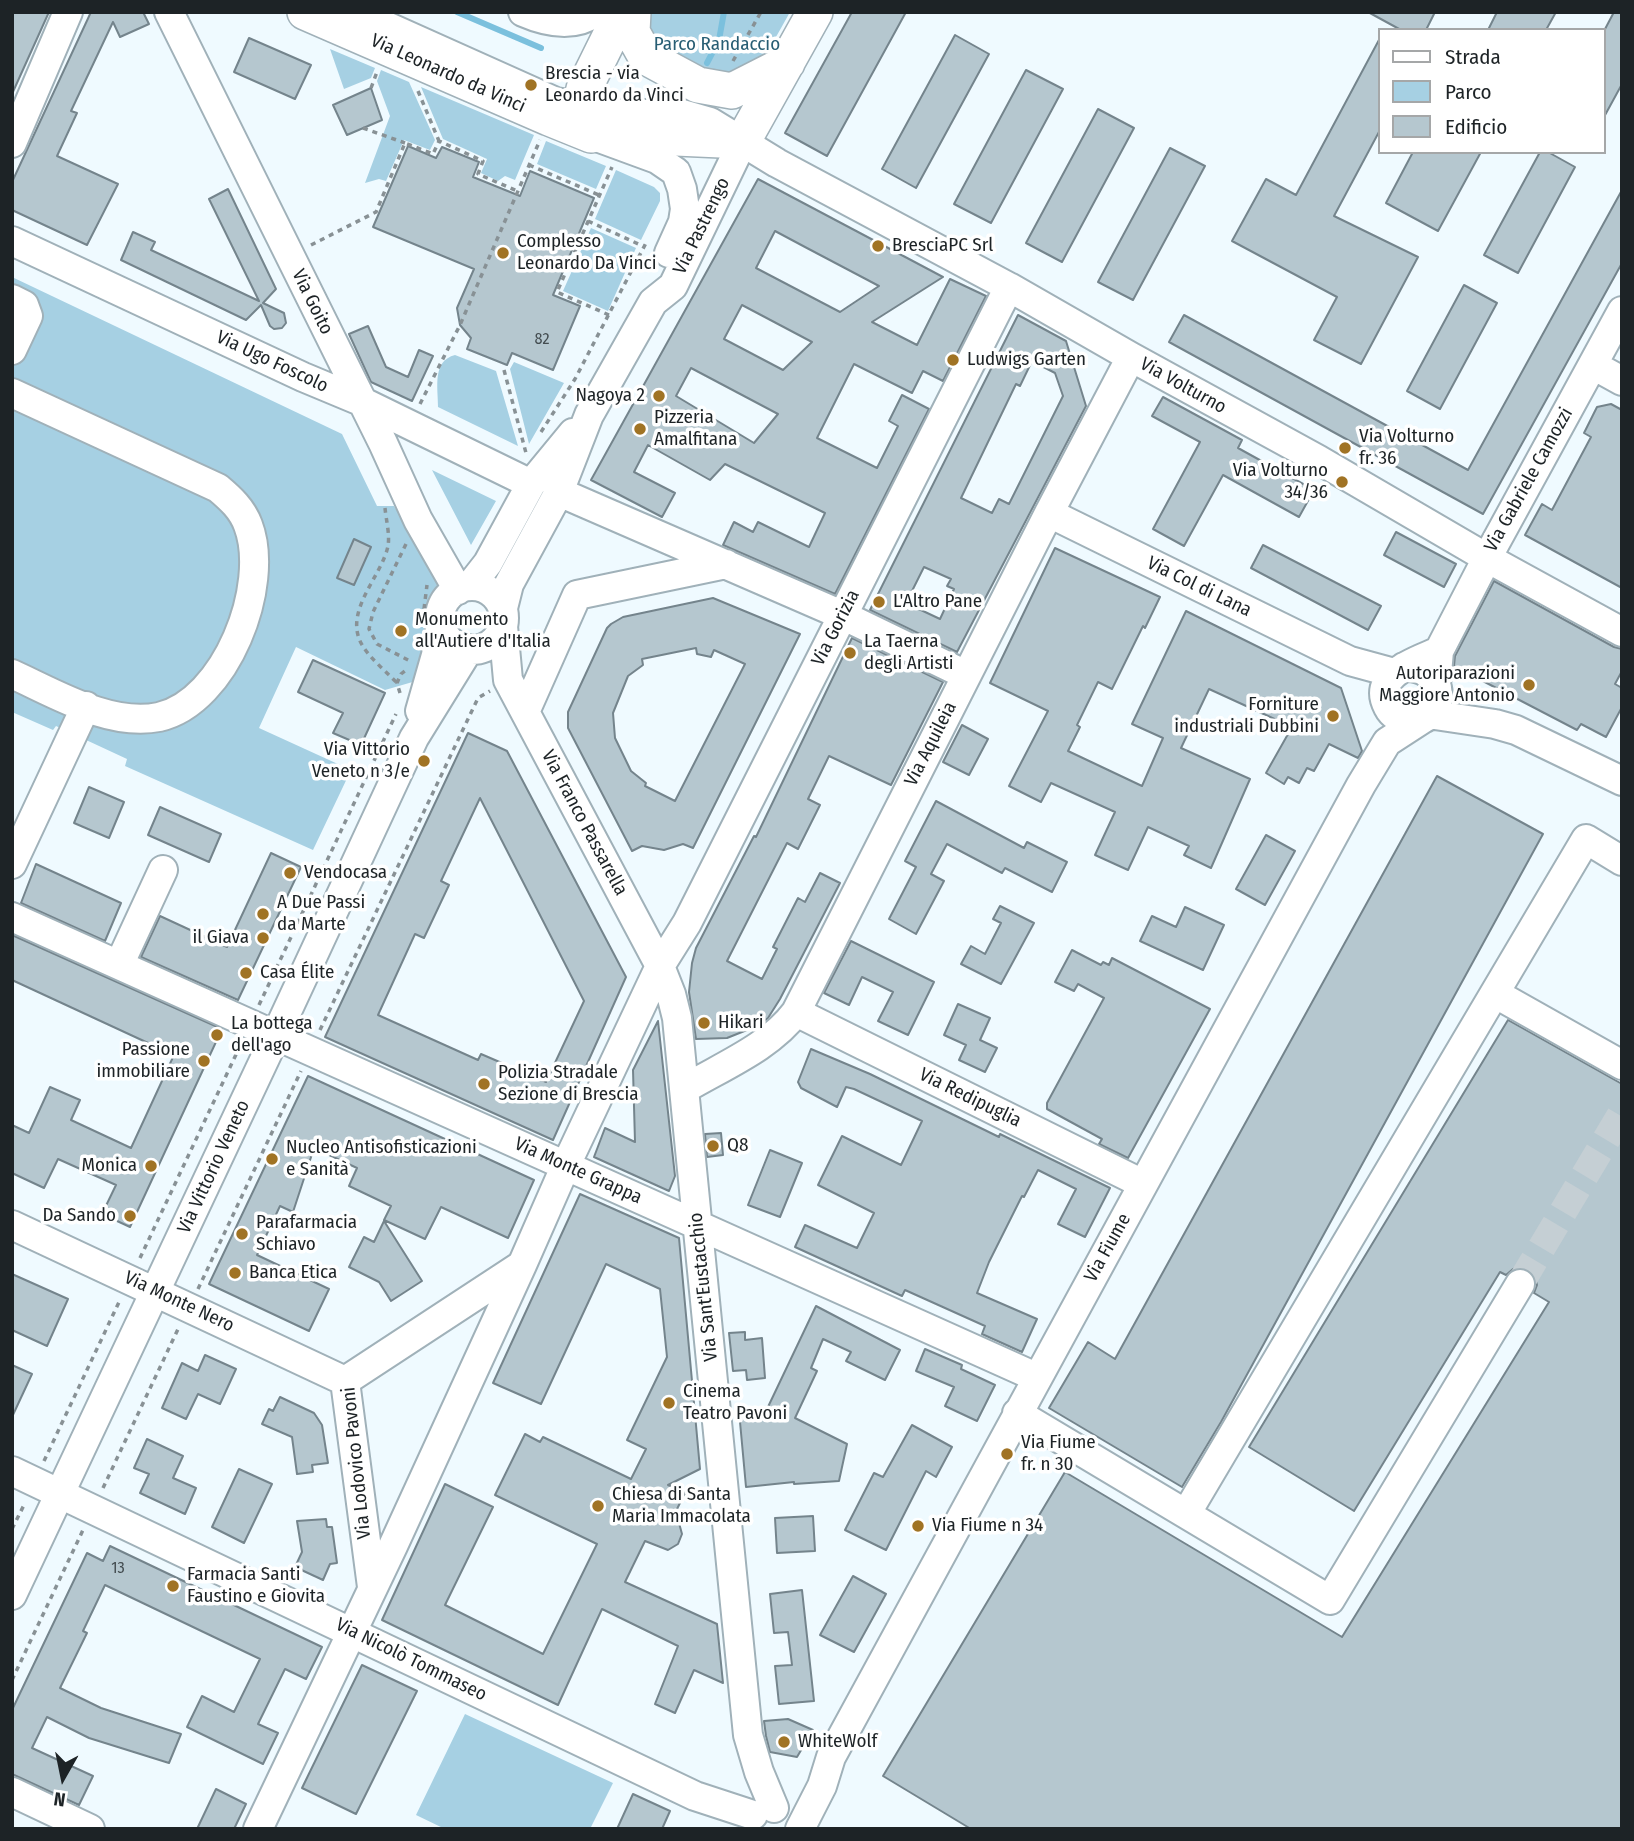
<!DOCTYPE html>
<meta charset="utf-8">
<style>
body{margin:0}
#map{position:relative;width:1634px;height:1841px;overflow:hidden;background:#effaff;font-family:"Fira Sans Condensed",sans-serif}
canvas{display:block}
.frame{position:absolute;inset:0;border:14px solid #1d2326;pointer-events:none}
.legend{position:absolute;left:1378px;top:28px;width:228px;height:126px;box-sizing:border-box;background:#fff;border:2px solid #a5a7a8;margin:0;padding:9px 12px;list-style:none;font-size:21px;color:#1d2326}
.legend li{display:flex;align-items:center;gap:14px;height:35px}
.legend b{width:35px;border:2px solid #a5a7a8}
.north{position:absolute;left:28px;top:1743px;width:70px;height:70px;-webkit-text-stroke:5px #fff;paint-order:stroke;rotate:189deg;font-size:19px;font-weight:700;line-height:28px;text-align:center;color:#1d2326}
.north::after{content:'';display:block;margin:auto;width:24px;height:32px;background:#1d2326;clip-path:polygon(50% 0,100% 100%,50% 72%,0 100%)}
</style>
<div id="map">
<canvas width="1634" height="1841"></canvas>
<div class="frame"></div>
<ul class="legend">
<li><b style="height:9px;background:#fff"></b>Strada</li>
<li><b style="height:19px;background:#a6d0e3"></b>Parco</li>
<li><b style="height:19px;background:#b5c7cf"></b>Edificio</li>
</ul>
<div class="north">N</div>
</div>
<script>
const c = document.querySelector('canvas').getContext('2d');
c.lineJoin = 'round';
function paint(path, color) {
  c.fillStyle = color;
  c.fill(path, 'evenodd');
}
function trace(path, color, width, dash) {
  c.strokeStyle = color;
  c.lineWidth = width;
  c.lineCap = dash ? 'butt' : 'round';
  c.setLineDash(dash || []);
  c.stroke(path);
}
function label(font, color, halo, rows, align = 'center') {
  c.font = font + ' "Fira Sans Condensed",sans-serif';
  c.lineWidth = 7;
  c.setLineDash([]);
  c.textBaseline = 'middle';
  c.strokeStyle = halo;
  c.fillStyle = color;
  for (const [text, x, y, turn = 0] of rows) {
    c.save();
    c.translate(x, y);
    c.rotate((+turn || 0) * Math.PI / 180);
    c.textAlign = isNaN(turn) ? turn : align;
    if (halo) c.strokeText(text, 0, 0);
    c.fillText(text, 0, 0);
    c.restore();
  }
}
paint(new Path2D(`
 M645 12H790C772 44 752 88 708 77 693 73 670 55 656 47Z
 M330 49 375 68 371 78 344 89Z
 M381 70 409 82 435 140 430 150 404 140 386 181 379 179 365 183 390 116 377 81Z
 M421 87 534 135 515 180 505 176 498 181 481 173 487 159 443 139Z
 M546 141 606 166 596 189 537 164Z
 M616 170 654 187 660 193V201L641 240 595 219Z
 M591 228 636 248 608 311 563 291Z
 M12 277 342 434 377 506H394L445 585 435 595 431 610V627L416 681 385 690 296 647 259 728 351 770 313 850 125 766 127 759 56 726 53 730 12 712Z
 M455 355 496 371 518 446 438 407C438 387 432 361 455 355Z
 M514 362 564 383 529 444 510 369Z
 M432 470 496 501 471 545Z
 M465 1714 613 1783 590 1829H445L416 1815Z`), '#a6d0e3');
trace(new Path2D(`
 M457 12 541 48
 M707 63 719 40 724 12`), '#7bc0dd', 6);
const building = new Path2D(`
 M12 12H49L12 94Z
 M91 12H143L149 24 120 37 113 22 71 111 77 113 57 156 118 184 87 245 12 210V182Z
 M852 12H906L827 156 785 133Z
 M1368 12H1435L1426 30H1401Z
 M1497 12H1556L1546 30H1488Z
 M1614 12H1622V84L1604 117V31Z
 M955 35 989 54 916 188 882 169Z
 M249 38 311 65 295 99 234 72Z
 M1380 38V130L1334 216 1418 257 1361 364 1314 340 1337 297 1232 241 1266 179 1296 195Z
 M1026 70 1063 89 991 223 954 204Z
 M371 88 382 120 347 135 333 105Z
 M1098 109 1134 128 1062 262 1026 243Z
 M408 146 436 158 442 147 479 162 473 177 520 196 530 171 594 198 553 295 580 306 553 370 512 353 507 365 467 349 471 338 460 325 457 308 474 269 373 227Z
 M1170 148 1205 166 1133 300 1098 282Z
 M1413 152H1481L1438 231 1386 203Z
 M1540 152H1548L1575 167 1518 273 1484 255Z
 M758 179 943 277 872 322 917 345 950 279 986 296 943 381 923 371 912 393 854 364 817 438 877 468 898 426 889 421 902 395 929 409 835 594 723 545 734 522 753 532 758 522 809 547 825 513 725 464 710 480 648 445 634 472 675 493 662 517 591 480ZM775 231 805 247 879 286 840 312 756 268ZM742 305 812 342 783 370 724 339ZM691 368 778 414 754 443 676 396Z
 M228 189 276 289 263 303 284 313 286 323 282 328 274 329 270 326 261 305 246 320 121 260 133 232 155 242 151 250 259 301 209 199Z
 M1622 190V263L1483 514 1169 342 1184 315 1468 470Z
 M1464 285 1497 303 1440 409 1407 391Z
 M1018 315 1066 341 1086 406 957 652 870 610ZM1032 361 1055 373 1063 396 1009 504 999 499 992 513 961 498 1016 384 1020 386ZM924 567 951 579 947 586 954 589 940 619 906 603Z
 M368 326 386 367 408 377 419 350 433 356 412 401 371 382 349 334Z
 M1163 397 1242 440 1238 448 1314 490 1299 517 1223 475 1184 546 1153 529 1200 442 1152 416Z
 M1611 404 1622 410V588L1525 535 1542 504 1552 510 1591 437 1584 433 1597 407Z
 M1396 532 1456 564 1444 587 1384 555Z
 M354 539 371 547 354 585 337 578Z
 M1263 545 1381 606 1368 630 1251 568Z
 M1055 548 1160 597 1145 628 1143 626 1112 689 1098 682 1077 725 1080 727 1068 751 1142 786 1163 738 1132 724 1186 611 1341 688 1362 751 1358 758 1329 744 1314 771 1307 768 1299 783 1288 777 1284 784 1266 773 1292 727 1209 689 1181 748 1250 779 1211 868 1184 855 1189 846 1148 827 1128 870 1095 855 1115 812 1051 783 1041 802 1009 786 1048 711 990 683Z
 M1494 581 1614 647 1622 649V671L1615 684 1622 688V707L1606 737 1581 724 1577 730 1454 666 1455 656Z
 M713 598 800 634 693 848 683 844 664 850 642 846 632 851 568 728V712L607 628 611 624 623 617ZM696 648 697 654 711 657 714 650 745 664 675 801 645 786 646 783 631 771 615 738 613 713 628 676 643 665 642 659Z
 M852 638 943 682 891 785 829 756 808 799 820 805 798 849 787 843 727 961 762 979 777 949 773 947 798 898 805 902 820 873 840 883 780 999 768 1018 757 1026 727 1038 696 1039 689 992 692 963 696 948 754 836 756 837Z
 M313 660 385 693 361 745 333 733 343 713 298 692Z
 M962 725 988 739 969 775 943 762Z
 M468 733 507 751 626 977 553 1140 325 1037ZM480 798 584 1001 546 1082 481 1054 478 1060 378 1015 415 934 424 938 449 885 441 881Z
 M1437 776 1543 834 1221 1422 1182 1487 1049 1408 1088 1342 1115 1359Z
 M89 787 124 802 109 838 74 823Z
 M936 801 1024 848 1027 842 1067 862 1052 892 1005 868 1002 873 947 844 931 874 944 881 916 934 889 919 916 867 905 861Z
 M160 807 221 834 209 862 148 835Z
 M1266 835 1295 851 1265 905 1236 889Z
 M271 853 301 867 238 1000 141 957 160 916 227 947Z
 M36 864 121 903 105 941 21 903Z
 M1000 906 1034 923 1001 984 961 964 971 946 985 954 1001 923 993 919Z
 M1185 907 1224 925 1203 970 1140 941 1152 916 1176 927Z
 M12 935 222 1029 130 1227 102 1214 116 1185 58 1159 44 1188 12 1173V1125L29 1133 50 1087 80 1100 71 1120 131 1148 174 1055 12 980Z
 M851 941 934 982 908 1035 878 1021 893 992 862 977 849 1005 824 993Z
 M1072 950 1101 965 1103 962 1109 965 1112 958 1210 1009 1128 1158 1099 1144 1102 1139 1047 1109V1103L1104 998 1078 984 1074 991 1055 982Z
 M958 1004 990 1018 980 1040 997 1048 985 1072 959 1060 966 1045 944 1035Z
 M1508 1020 1622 1084V1829H971L883 1776 1065 1472 1342 1637 1549 1302 1534 1293 1537 1285 1535 1277 1528 1269 1521 1267 1513 1269 1506 1275 1500 1272 1354 1511 1249 1447Z
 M658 1021 675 1176 669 1191 594 1157 605 1128 635 1142 633 1070Z
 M811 1049 870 1074 999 1137 1000 1134 1110 1188 1085 1237 1058 1224 1076 1189 1038 1170 1024 1197 1022 1196 989 1262 977 1293 1037 1319 1022 1352 982 1334 985 1326 905 1290 902 1296 795 1247 805 1225 857 1248 874 1213 818 1185 842 1136 901 1165 922 1121 854 1089 846 1087 837 1107 801 1088 798 1082Z
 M308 1076 534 1180 508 1238 441 1207 425 1239 384 1220 391 1206 349 1186 357 1168 314 1148 293 1212 280 1206 257 1255 329 1289 309 1331 209 1284Z
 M721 1133 723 1155 707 1157 705 1134Z
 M770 1150 802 1163 780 1217 748 1205Z
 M580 1194 679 1238 700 1469 668 1485 685 1493 673 1517 679 1523 682 1534 678 1544 668 1550 645 1541 625 1582 717 1624 723 1683 694 1670 675 1713 655 1704 678 1646 602 1609 558 1705 382 1620 445 1484 493 1507 445 1605 543 1654 597 1544 495 1495 525 1434 540 1442 543 1437 631 1479 646 1449 627 1440 667 1357 660 1289 606 1264 541 1404 493 1383Z
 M384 1221 422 1281 391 1301 379 1282 349 1267 364 1237 374 1242Z
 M12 1274 68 1299 47 1346 12 1330Z
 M816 1306 900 1350 885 1380 846 1361 851 1352 823 1339 811 1368 817 1371 795 1418 847 1444 839 1481 794 1484V1482L746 1487 739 1411 767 1409Z
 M745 1332V1340L762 1338 765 1378 747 1380 746 1370 733 1371 729 1333Z
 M925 1349 962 1365 961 1369 995 1385 977 1421 945 1406 954 1387 916 1371Z
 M205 1355 236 1369 220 1404 198 1394 186 1419 162 1408 182 1363 198 1371Z
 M12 1365 32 1374 12 1417Z
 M280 1397 314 1413 322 1425 328 1463 312 1465 313 1472 297 1474 292 1437 262 1424 269 1409 273 1411Z
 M912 1425 952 1447 936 1477 926 1471 886 1550 845 1530 874 1473 883 1477Z
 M147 1439 183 1456 173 1478 196 1488 185 1514 140 1493 149 1474 134 1468Z
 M239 1469 272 1484 244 1543 212 1527Z
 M813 1516 815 1551 777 1553 775 1518Z
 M326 1519 327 1527H332L337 1563 330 1564 323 1580 295 1567 302 1552 297 1521Z
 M110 1546 322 1647 306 1679 285 1669 258 1724 278 1733 263 1764 187 1727 202 1696 234 1712 260 1659 105 1585 83 1631 87 1633 60 1688 101 1708 181 1734 169 1763 89 1738 47 1717 32 1748 93 1776 79 1805 12 1774V1710L87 1553 103 1561Z
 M853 1576 886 1594 854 1652 820 1635Z
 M802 1590 814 1701 779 1704 775 1666 792 1665 788 1632 774 1633 770 1594Z
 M362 1665 417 1691 356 1814 302 1788Z
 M788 1719 813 1730 797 1757 770 1752 766 1736 764 1721Z
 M216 1789 246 1804 234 1829H197Z
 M633 1794 670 1811 662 1829H617Z`);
paint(building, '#b5c7cf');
trace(building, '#74848c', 2);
trace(new Path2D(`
 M1520 1284 1622 1113`), '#c5cfd4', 28, [28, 14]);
const minor = new Path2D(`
 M169 12 383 443 418 520 458 590
 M355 12 556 102 622 114H682L710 122 777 163 1009 287 1131 357 1319 460 1487 558 1622 632
 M523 12C546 22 574 28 596 12
 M597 137 657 159 676 172 682 189 685 209 683 222 669 253
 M12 143 68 12
 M12 241 303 377 363 402 531 484
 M12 299 24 305 28 316 12 350
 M1593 365 1622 381
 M12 393 218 488C231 499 242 509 248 525 271 585 226 702 159 717 110 727 56 694 12 674
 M559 492 842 615 966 675
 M1049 513 1350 661 1394 673
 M470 586 488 563 531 484 573 433
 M440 618a32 32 0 1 1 64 0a32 32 0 1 1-64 0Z
 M503 608 509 584 559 492 589 415 653 302 673 286 743 141
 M503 626 508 680 660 966 671 994 677 1018 748 1735 759 1772 774 1808
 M1404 667C1450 665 1446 723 1410 721 1400 720 1392 715 1388 707 1370 674 1418 661 1439 651
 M1436 685 1439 651 1487 558 1622 311
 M420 711 436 655 441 624
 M525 712 577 595 726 564
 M1428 714 1495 724 1516 730 1622 781
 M12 864 86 706
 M12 917 1036 1377
 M119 965 163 870
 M1496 994 1622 1065
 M796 1012 1143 1184
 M686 1088C723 1066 770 1047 796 1012L1049 513 1131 357
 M12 1225 345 1381
 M1017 1413 1330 1600 1520 1284
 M12 1471 695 1796 753 1815
 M1186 1514 1586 839 1622 861
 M372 1587 345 1381 522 1265
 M12 1595 276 1035 414 738 469 649
 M12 1792 90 1829
 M258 1829 393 1546 522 1265 566 1165 660 966 687 923 1009 287
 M800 1829 822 1786 831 1757 1361 785 1387 742 1424 718`);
const major = new Path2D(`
 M305 12 549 118 591 135 613 129 676 138 743 141 815 12
 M633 12 632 32 646 57 698 85 732 91 787 63
 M575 128 584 89 622 12`);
trace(minor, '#a0b1b9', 32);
trace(major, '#a0b1b9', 38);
trace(new Path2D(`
 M733 61 761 12
 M371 88 377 72
 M418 91 439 141
 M363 128 405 143
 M529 165 599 195
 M588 221 645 247
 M311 245 376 212 405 143 433 154 439 141 483 161 478 174 517 191
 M609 315 557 292 612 167
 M504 370 526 453
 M420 404 460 325 540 140
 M541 432 575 379 646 243
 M385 508C386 519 390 535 388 546 382 576 344 610 361 643 369 658 385 670 397 683
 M406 544 373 612 369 629 377 644 412 662
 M424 609 427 585
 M400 693 397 683 401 674 406 670
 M259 1005 396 714
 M320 1030 478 698 490 691
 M140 1258 241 1044
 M198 1289 301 1071
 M44 1461 120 1300
 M103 1488 179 1327
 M12 1529 25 1503
 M12 1680 83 1530`), '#889195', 3.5, [5, 5]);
trace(minor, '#fff', 28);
trace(major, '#fff', 35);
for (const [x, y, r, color] of [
 [531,85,7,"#a07324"],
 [878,246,7,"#a07324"],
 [503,253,7,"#a07324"],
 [953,360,7,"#a07324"],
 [659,396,7,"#a07324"],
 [640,429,7,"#a07324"],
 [1345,448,7,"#a07324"],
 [1342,482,7,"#a07324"],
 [879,602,7,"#a07324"],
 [401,631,7,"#a07324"],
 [850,653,7,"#a07324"],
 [1529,685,7,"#a07324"],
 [1333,716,7,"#a07324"],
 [424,761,7,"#a07324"],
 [290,873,7,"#a07324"],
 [263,914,7,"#a07324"],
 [263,938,7,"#a07324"],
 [246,973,7,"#a07324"],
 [704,1023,7,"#a07324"],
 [217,1035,7,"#a07324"],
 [204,1061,7,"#a07324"],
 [484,1084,7,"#a07324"],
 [713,1146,7,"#a07324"],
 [272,1159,7,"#a07324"],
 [151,1166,7,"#a07324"],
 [130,1216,7,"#a07324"],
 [242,1234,7,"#a07324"],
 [235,1273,7,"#a07324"],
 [669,1403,7,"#a07324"],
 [1007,1454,7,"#a07324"],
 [598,1506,7,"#a07324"],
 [918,1526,7,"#a07324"],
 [173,1586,7,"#a07324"],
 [784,1742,7,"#a07324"]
]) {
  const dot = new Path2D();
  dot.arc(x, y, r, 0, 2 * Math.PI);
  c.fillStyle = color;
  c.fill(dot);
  trace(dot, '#fff', 2.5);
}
label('16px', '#434c50', null, [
 ["82",542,340],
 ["13",118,1569]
]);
label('19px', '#285e74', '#fff', [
 ["Parco Randaccio",717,45]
]);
label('19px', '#1d2326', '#fff', [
 ["Via Leonardo da Vinci",448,74,24],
 ["Via Pastrengo",702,226,-64],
 ["Via Goito",312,302,64],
 ["Via Ugo Foscolo",272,362,25],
 ["Via Volturno",1183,386,29],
 ["Via Gabriele Camozzi",1529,480,-61],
 ["Via Col di Lana",1199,587,26],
 ["Via Gorizia",836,628,-63],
 ["Via Aquileia",931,744,-63],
 ["Via Franco Passarella",584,823,62],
 ["Via Redipuglia",970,1098,26],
 ["Via Vittorio Veneto",214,1167,-65],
 ["Via Monte Grappa",578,1171,24],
 ["Via Fiume",1108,1248,-61],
 ["Via Sant'Eustacchio",704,1287,-96],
 ["Via Monte Nero",179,1302,25],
 ["Via Lodovico Pavoni",357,1463,-96],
 ["Via Nicolò Tommaseo",411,1660,26]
]);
label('19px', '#1d2326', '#fff', [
 ["Brescia - via",545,74],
 ["Leonardo da Vinci",545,96],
 ["Complesso",517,242],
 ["Leonardo Da Vinci",517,264],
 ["BresciaPC Srl",892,246],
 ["Ludwigs Garten",967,360],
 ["Nagoya 2",645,396,"right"],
 ["Pizzeria",654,418],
 ["Amalfitana",654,440],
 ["Via Volturno",1359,437],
 ["fr. 36",1359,459],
 ["Via Volturno",1328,471,"right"],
 ["34/36",1328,493,"right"],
 ["L'Altro Pane",893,602],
 ["Monumento",415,620],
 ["all'Autiere d'Italia",415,642],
 ["La Taerna",864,642],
 ["degli Artisti",864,664],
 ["Autoriparazioni",1515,674,"right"],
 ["Maggiore Antonio",1515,696,"right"],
 ["Forniture",1319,705,"right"],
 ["industriali Dubbini",1319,727,"right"],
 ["Via Vittorio",410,750,"right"],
 ["Veneto n 3/e",410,772,"right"],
 ["Vendocasa",304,873],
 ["A Due Passi",277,903],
 ["da Marte",277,925],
 ["il Giava",249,938,"right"],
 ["Casa Élite",260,973],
 ["Hikari",718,1023],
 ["La bottega",231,1024],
 ["dell'ago",231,1046],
 ["Passione",190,1050,"right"],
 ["immobiliare",190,1072,"right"],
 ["Polizia Stradale",498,1073],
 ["Sezione di Brescia",498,1095],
 ["Q8",727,1146],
 ["Nucleo Antisofisticazioni",286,1148],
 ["e Sanità",286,1170],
 ["Monica",137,1166,"right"],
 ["Da Sando",116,1216,"right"],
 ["Parafarmacia",256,1223],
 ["Schiavo",256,1245],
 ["Banca Etica",249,1273],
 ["Cinema",683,1392],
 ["Teatro Pavoni",683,1414],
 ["Via Fiume",1021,1443],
 ["fr. n 30",1021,1465],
 ["Chiesa di Santa",612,1495],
 ["Maria Immacolata",612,1517],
 ["Via Fiume n 34",932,1526],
 ["Farmacia Santi",187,1575],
 ["Faustino e Giovita",187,1597],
 ["WhiteWolf",798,1742]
], 'left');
</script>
